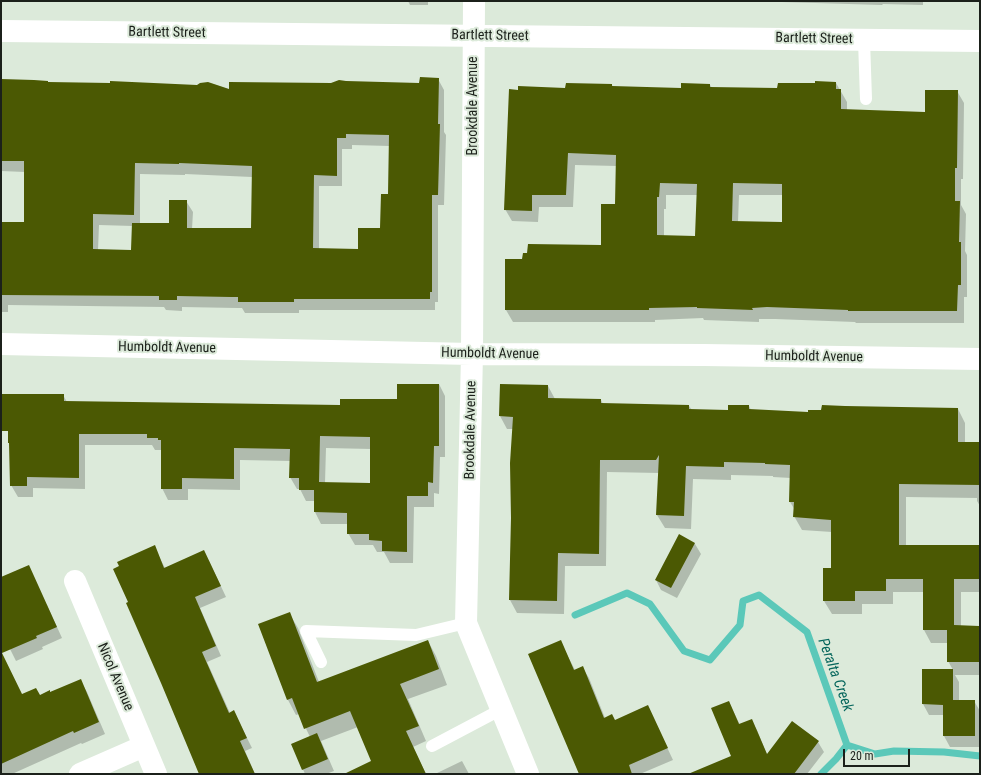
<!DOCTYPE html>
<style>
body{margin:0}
#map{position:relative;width:981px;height:775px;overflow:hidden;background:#dceada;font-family:"Roboto Condensed",sans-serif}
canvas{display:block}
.frame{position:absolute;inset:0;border:2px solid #1b201a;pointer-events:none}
.scale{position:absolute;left:843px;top:749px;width:67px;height:18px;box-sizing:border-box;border:2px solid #1b201a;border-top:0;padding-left:5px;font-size:12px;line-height:14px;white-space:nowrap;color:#1b201a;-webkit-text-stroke:3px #dceada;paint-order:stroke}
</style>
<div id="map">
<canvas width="981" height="775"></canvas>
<div class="frame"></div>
<div class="scale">20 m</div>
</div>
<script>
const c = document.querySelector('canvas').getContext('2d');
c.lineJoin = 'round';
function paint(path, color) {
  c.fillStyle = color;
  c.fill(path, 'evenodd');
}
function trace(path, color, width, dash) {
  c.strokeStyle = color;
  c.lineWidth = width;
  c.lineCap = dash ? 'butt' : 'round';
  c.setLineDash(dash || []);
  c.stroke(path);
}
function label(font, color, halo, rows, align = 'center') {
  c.font = font + ' "Roboto Condensed",sans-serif';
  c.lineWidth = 4;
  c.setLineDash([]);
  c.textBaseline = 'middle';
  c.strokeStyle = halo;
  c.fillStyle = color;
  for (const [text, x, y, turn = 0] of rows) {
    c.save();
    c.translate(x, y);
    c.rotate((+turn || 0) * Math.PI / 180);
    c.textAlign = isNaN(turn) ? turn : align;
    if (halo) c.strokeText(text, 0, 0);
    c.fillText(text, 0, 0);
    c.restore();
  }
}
paint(new Path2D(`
 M408 1H428V5H410Z
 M748 1H923V5L883 4 882 5Z
 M438 79 444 90V132L446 135 444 205H438V302H435V310H299V313H245L242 308H237L182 307V311L166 310 164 307 8 305V312H1V223H25V172L1 171V80L48 83 230 91 420 84ZM352 145 390 146 389 195 381 229 359 250 319 249V186H342V149H352ZM140 174 185 175V174L252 177V229H192L193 212 186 201 170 224H140ZM99 225 133 226 132 251 98 250Z
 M836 83 847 102V110L926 113 957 91 964 103 963 179H961V205L966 214 965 251 967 255V297H964V323H856L855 322 775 319H759V322L704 320 703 318 655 320V322H513L506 310 523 260 602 246 616 205 617 166 575 165 573 207H539L538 222 512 221 505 209 519 91 566 89 612 85 613 87 682 89 710 85 712 88 778 89ZM666 195H697L696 237 664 236V209H666ZM739 195H783V223L738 222Z
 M439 384 445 396V457H440L439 494 434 493V507H414L413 563H390L384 552H377L373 545H355L348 533V524H321L315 512V501H306L300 489H297L290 477 291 461 240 460V490L188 489V500H168L162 488V450H155L152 445H85V489L33 488V497H18L11 485 63 395 67 402 341 406 398 400ZM326 448 371 449V484L325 483Z
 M548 386 555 399 601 400 603 404 689 406 692 410 729 411 749 406 751 410 809 413 958 409 965 423V443H980V506L977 501V498L906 497V546H980V592H961V626L978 627 980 629V675H955L959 682V701H974L980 711V747H950L944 736V715H929L923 704V670H953L948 661V643H931L924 630V592H893V604H862V614H832L824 601 832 569V532L802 530 794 516 795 510 790 502 791 478 773 477V476L731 475V480L693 479 691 529 665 528 657 515 660 473 607 472 606 566H565L564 614 517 613 510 600 513 429H507L500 416Z
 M679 536 695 544 701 554 677 598 661 590 656 580Z
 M154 547 165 568 209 561 226 597 200 608 221 656 207 662 230 713 234 712 252 748 245 751 255 774H200L129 603Z
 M1 578 47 605 62 638 42 647 43 649 16 661 1 631Z
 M289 613 298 628 319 682 428 641 436 656 447 685 408 699 426 741 413 747 426 774H354L373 761 358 727 321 741 334 771 326 774H305L292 744 310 737 299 714 296 715 288 700 259 625Z
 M560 641 575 670 582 667 589 678 605 718 615 721 648 707 673 760 640 774H583Z
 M1 662 22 695 40 696 50 694 80 680 87 692 105 734 82 744 81 743 12 774H1Z
 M729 702 740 725 751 720 757 730 767 755 818 742 824 752 807 774H699L732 756Z
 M462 761 469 774H435Z`), '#0003');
trace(new Path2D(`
 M575 615 627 593 650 604 684 651 710 660 740 625 743 601 759 595 807 632 847 745
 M847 745 875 754 894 751 944 752 980 756
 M821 774 836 759 847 745`), '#5bc8b9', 7);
paint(new Path2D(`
 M420 77 439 78 438 124H440L438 195H432V292H430V299H294V302H238V297H231L177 296V300H159V296L1 295V222H24V161H1V79L34 80 48 81V82L110 83V81L197 85 200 83 208 82 229 89V82L331 83 339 80 346 81 419 83ZM346 134 389 135 388 194H381L380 228H358V249L313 248 314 175 337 176V138H346ZM135 163 179 164V163L252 166 251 228H187V200H169V223H132L131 250 93 249V214L134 215Z
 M815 81 836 82V89H841V109L925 112V90H958L957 168H955V201H960L959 242H961V285H958L957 311H848V310L767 307 752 308 753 310 697 308V307L649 308V310H505V259H522L523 253H527L528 244 601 245V204H615L616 155 568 153 566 195H532V211L504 210 509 89 518 90V86L565 88 566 83 612 84V86L681 88V83L710 84V87L777 88 778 83H815ZM660 183 697 184 695 236 657 235V197H659ZM733 183 782 184V222L732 221Z
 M397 384H439V446H434L433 483 428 482V496H407V552L382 551V541L369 540V534H347V513L314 512V490H299V478H289L290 449 234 448V479L182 478V489H161V440H158V438H147V434H79V478L27 477V486H10L9 443H8V431H1V394H64V401L340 405V399H397ZM320 436 370 437V483L319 482Z
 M500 384 548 385V398L601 399V403L689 405V409L728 410V405H749V409L808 412V410H821L822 405 845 406 958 408V442H980V485L899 484V545H980V579H954V625L979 626V662H947V630H923V579H886V591H855V601H823V568H831V520L793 517 794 502H789L790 465 765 464V463L724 462V467L686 466 684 516 656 515 659 455 656 460H600L599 554 558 553 557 601 509 600 511 518 510 463 513 417 499 416Z
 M679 534 695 543 671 588 655 580Z
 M155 545 164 568 204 550 221 586 195 597 216 646 202 652 229 713 234 710 247 738 240 741 255 774H199L161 683 126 603 128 602 113 569 119 566 117 562Z
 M29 565 57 627 36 636 37 638 2 653 22 694 36 688 40 695 50 690V692L81 679 99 722 74 733 73 731 1 764V577Z
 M290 612 317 682 428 640 439 669 400 684 419 726 406 731 426 774H344L371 761 350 711 304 729 292 698 287 700 258 624Z
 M561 640 574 670 583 666 604 718 612 714 615 720 648 705 668 748 629 765 632 774H579L528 654Z
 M922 669H953V700H975V736H943V705L922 704Z
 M729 701 739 724 752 719 767 754 792 721 819 741 794 774H688L731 756 711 708Z
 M317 733 328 759 302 770 291 744Z`), '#4b5903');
trace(new Path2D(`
 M864 40 866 99
 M321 662 306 631 416 635 466 623
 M432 746 502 709`), '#fff', 12);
trace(new Path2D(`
 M474 1 472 354 466 623 528 774
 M1 31 980 41
 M1 344 472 354 704 355 980 359
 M75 581 156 774
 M80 774 144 746`), '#fff', 22);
label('14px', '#1b201a', '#dceada', [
 ["Bartlett Street",167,33,1],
 ["Bartlett Street",490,36,1],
 ["Bartlett Street",814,39,1],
 ["Brookdale Avenue",473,106,-90],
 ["Humboldt Avenue",167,348,1],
 ["Humboldt Avenue",490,354,1],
 ["Humboldt Avenue",814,357,1],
 ["Brookdale Avenue",471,430,-89],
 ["Nicol Avenue",115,677,67]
]);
label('italic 15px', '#06665c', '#dceada', [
 ["Peralta Creek",835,675,70]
]);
</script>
